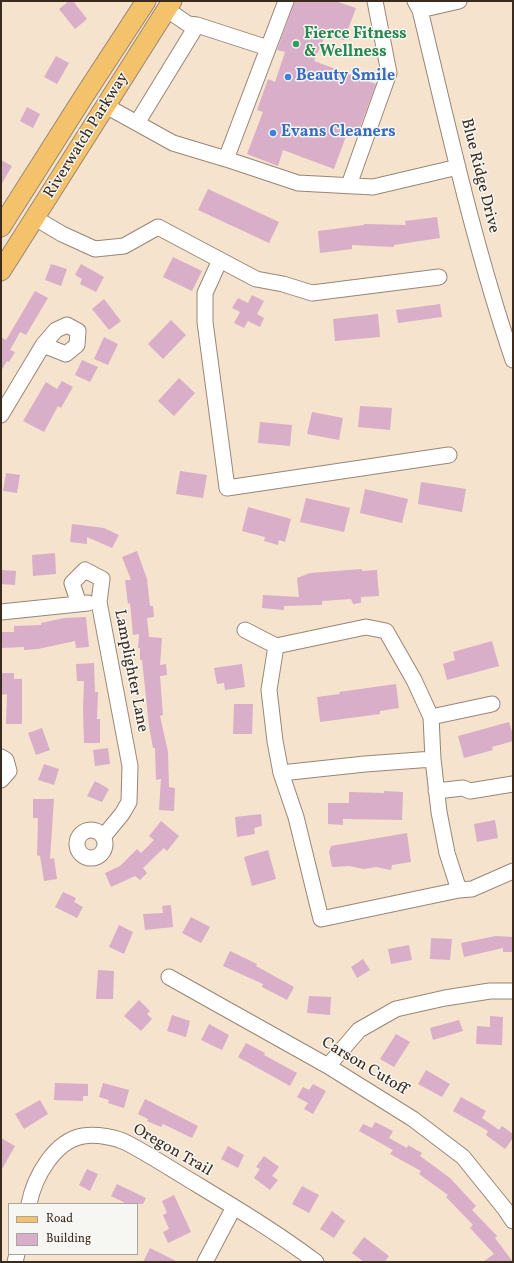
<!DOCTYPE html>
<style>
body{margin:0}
#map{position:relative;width:514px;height:1263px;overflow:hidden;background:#f5e3ce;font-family:Vollkorn,serif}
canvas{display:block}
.frame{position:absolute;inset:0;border:2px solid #3b2a1e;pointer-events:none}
.legend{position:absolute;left:8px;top:1203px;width:130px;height:52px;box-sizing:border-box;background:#f6f6f2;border:1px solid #aba49d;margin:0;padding:5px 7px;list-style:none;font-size:12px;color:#3b2a1e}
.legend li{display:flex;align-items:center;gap:8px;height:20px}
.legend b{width:20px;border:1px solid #aba49d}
</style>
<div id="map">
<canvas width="514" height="1263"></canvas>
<div class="frame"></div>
<ul class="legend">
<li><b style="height:5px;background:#f3c26a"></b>Road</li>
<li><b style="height:11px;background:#d8aec9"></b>Building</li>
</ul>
</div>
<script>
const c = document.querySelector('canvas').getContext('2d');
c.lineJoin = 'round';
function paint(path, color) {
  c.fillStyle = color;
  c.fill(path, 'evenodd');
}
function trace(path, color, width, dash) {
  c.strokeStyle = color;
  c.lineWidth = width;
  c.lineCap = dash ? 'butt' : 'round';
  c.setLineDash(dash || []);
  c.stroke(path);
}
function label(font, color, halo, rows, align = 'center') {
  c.font = font + ' Vollkorn,serif';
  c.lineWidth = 3;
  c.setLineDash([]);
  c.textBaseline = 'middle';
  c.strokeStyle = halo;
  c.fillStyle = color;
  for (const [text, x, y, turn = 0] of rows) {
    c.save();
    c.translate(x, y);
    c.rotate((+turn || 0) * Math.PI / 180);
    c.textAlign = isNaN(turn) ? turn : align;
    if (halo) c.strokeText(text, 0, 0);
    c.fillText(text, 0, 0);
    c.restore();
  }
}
paint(new Path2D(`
 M69 1H73L87 19 75 29 59 9Z
 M295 1H335L356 8 344 40 325 36 314 61 376 84 359 130 349 128 334 169 283 150 278 166 247 154 263 112 257 110 268 79 275 82 285 52 277 50Z
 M56 56 69 63 57 84 44 77Z
 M27 107 40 114 33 128 20 121Z
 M1 160 12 166 1 185Z
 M208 189 279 222 269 243 198 210Z
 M437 217 440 238 394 245V247L352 245V249L320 253 318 231 364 225V224L406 225 405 221Z
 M173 257 202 271 192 291 163 277Z
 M51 264 67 269 61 286 45 280Z
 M81 264 104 277 96 292 80 284 82 279 75 275Z
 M35 291 48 298 26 335 20 332 10 350 15 352 9 362 7 361 1 371V337L6 340Z
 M252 295 264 301 257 314 264 318 260 327 248 321 244 328 234 323 240 312 232 308 238 298 248 303Z
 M104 299 121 321 109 330 92 309Z
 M440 304 442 317 398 323 396 310Z
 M378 314 380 337 335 341 333 319Z
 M171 320 186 335 163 359 148 344Z
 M104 337 118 344 108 365 94 359Z
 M82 360 98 367 90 382 75 375Z
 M179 378 195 393 174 416 158 401Z
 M62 381 73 387 61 408 58 406 44 432 23 421 46 382 57 389Z
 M360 406 392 408 390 430 358 427Z
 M312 412 343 418 339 440 307 434Z
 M260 422 292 425 290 446 258 443Z
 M180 471 207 475 203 498 176 494Z
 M6 473 20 475 17 493 3 491Z
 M421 482 466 489 462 512 418 504Z
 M365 489 408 499 402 523 360 513Z
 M306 498 350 508 344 532 300 522Z
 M248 507 291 519 285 542 279 540 278 545 264 541 265 537 242 531Z
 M72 524 104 528 119 535 112 548 87 537V544L70 542Z
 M137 551 147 579 150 606H153L154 617 147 618 149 637 162 638 160 665 166 664 167 675 160 676 163 715 160 716 168 752 169 787 175 788 174 811 159 810 161 779 156 780 155 748H153L149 726 142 660H140V648H138L139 634 133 635 130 603 128 604 125 580H131L122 557Z
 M55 553 56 574 33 576 32 555Z
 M362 569V571L377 570 379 596 361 597V603L353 604 351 599 322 601V605L284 606V610L262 608 263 595 299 597 297 578 310 573Z
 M1 570 16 571 15 585 1 584Z
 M86 617 89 647 76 648 75 641 38 649 24 650V647L1 648V632H14V626L41 625V623L64 618Z
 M492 641 499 666 447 680 443 664 455 660 453 652Z
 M94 663 95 692H98L97 719H100V743H84L83 708 84 681H77L76 664Z
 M242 664 245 687 225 690 224 683 217 684 214 668Z
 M1 673H14V679H22V724H6L7 694 1 695Z
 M396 684 399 708 380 711V714L320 722 317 697 340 694 339 692Z
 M234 704H253L252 734H233Z
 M509 722 513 735V741L492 747 493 750 464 758 458 736Z
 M42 728 50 750 36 755 28 733Z
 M108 748 110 764 95 766 93 750Z
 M44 764 59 769 54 785 38 780Z
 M95 781 109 789 102 802 87 796Z
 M384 791 403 792 402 820 343 819V825L328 824V803H349V792L384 793Z
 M33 799H54L50 859 54 858 57 879 44 881 40 856 37 855 38 818H33Z
 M261 814 262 826 254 828 255 834 237 837 235 817Z
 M495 820 498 838 477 842 474 824Z
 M161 821 179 836 167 851 164 848 143 868 147 873 140 880 135 876 111 887 105 873 120 866 137 849 141 853 154 840 149 836Z
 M407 833 411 862 392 865 391 870 376 867 364 869 349 866 332 867 329 852 331 846Z
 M268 850 276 879 252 886 244 857Z
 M63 892 76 898 74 902 83 907 77 918 55 907Z
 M171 905 173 927 145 930 143 914 163 913 162 906Z
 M191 917 210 927 201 943 182 933Z
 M119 925 133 932 124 954 109 947Z
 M496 936 513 937V952H503V948L464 957 461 943Z
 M431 938 452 939 450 960 430 959Z
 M409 945 412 960 391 964 388 949Z
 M230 951 257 964 256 966 294 987 287 1000 262 987 263 984 223 966Z
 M363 959 370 970 357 978 351 967Z
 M98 970 114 971 113 999H96Z
 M309 996 331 997 330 1015 307 1013Z
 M139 1000 150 1011 147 1014 152 1019 141 1031 124 1016Z
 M172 1015 190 1021 186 1037 167 1031Z
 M490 1016 503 1017 502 1045 476 1044 477 1026 490 1027Z
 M459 1020 463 1031 433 1040 430 1028Z
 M209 1024 229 1035 222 1050 201 1040Z
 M396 1034 410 1042 394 1067 380 1059Z
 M246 1043 265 1053 264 1055 297 1073 290 1086 238 1057Z
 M426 1070 450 1084 442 1097 418 1084Z
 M55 1083 88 1084V1096H83V1101L54 1100Z
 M103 1083 129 1090 124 1108 108 1103 109 1100 99 1097Z
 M313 1084 326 1091 313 1114 304 1109 308 1103 297 1097 303 1087 309 1090Z
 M461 1097 486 1111 482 1118 499 1130 502 1126 513 1134V1138L505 1149 486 1135 488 1131 453 1111Z
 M145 1099 198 1126 192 1138 163 1124 161 1127 147 1121 148 1119 138 1114Z
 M40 1100 48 1114 24 1129 15 1114Z
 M375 1122 393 1131 389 1138 407 1148 408 1145 422 1153 420 1156 450 1178 476 1206 472 1210 497 1236 495 1238 513 1262H483L494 1254 470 1228 473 1225 446 1197 448 1195 419 1174 421 1171 390 1154 393 1150 359 1131 363 1124 372 1128Z
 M1 1138 15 1146 1 1171Z
 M228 1146 244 1155 238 1168 221 1159Z
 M264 1156 279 1167 272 1176 278 1180 270 1190 254 1178 260 1169 256 1167Z
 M87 1169 98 1174 90 1191 79 1185Z
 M117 1184 146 1198 143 1204H127L111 1196Z
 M302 1186 319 1195 309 1213 292 1204Z
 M174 1195 191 1232 168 1243 163 1232 169 1229 163 1215 167 1213 162 1201Z
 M332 1211 345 1221 334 1238 320 1229Z
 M364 1237 389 1256 385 1262H364L352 1253Z
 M150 1248 178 1262H143Z`), '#d8aec9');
const minor = new Path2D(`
 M415 1 420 10C448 127 474 245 513 360
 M420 10 459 1
 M197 25 268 48
 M106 106 173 143 226 159 298 183 373 187 458 167
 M137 123 197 25 188 24 166 9
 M226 159 286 1
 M349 185 389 73 375 1
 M35 218 62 234 95 249 124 246 158 227 256 279 283 284 312 293 439 277
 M220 260 205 293V322L227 488 449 455
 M1 415 43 345 56 330 67 325 78 331 77 345 66 354 43 345
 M79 604 72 583 85 570 102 579 99 602 130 766 129 802 122 814 103 837
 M1 612 88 603
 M245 630 276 646 366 627 386 631 414 680 431 717 433 759 439 812 447 853 459 890
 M276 646 269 690 275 741 281 773 296 817 321 919 459 890 472 889 513 871
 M431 717 492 704
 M1 757 6 760 9 771 1 780
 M281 773 365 764 433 759
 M436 791 463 788 470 791 513 784
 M77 844a14 14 0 1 1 28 0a14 14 0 1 1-28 0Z
 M169 977 328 1066 413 1119 463 1157 505 1209 513 1221
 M328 1066 359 1030 396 1009 445 998 490 991H513
 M29 1204C34 1178 54 1141 83 1136 97 1134 115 1137 127 1143 148 1154 168 1167 188 1179 231 1205 275 1231 316 1262
 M15 1262 17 1254
 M205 1262 234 1207`);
const major = new Path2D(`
 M1 227 84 96 146 1
 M1 271 172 1`);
trace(minor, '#988676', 17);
trace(major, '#988676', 21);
trace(minor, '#fff', 15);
trace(major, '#f3c26a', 19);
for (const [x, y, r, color] of [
 [296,44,4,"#2e9e5b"],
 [288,77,4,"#3f7fe0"],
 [273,133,4,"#3f7fe0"]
]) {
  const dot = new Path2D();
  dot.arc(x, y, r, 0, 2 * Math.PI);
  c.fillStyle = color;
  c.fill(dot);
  trace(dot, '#f6f6f2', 1.5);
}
label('bold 16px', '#27864d', '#f6f6f2', [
 ["Fierce Fitness",304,35],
 ["& Wellness",304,53]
], 'left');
label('bold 16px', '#366cbe', '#f6f6f2', [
 ["Beauty Smile",296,77],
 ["Evans Cleaners",281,133]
], 'left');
label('16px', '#3b2a1e', '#f6f6f2', [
 ["Riverwatch Parkway",87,136,-58],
 ["Blue Ridge Drive",479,176,76],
 ["Lamplighter Lane",130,671,79],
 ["Carson Cutoff",364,1067,31],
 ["Oregon Trail",172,1151,30]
]);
</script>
